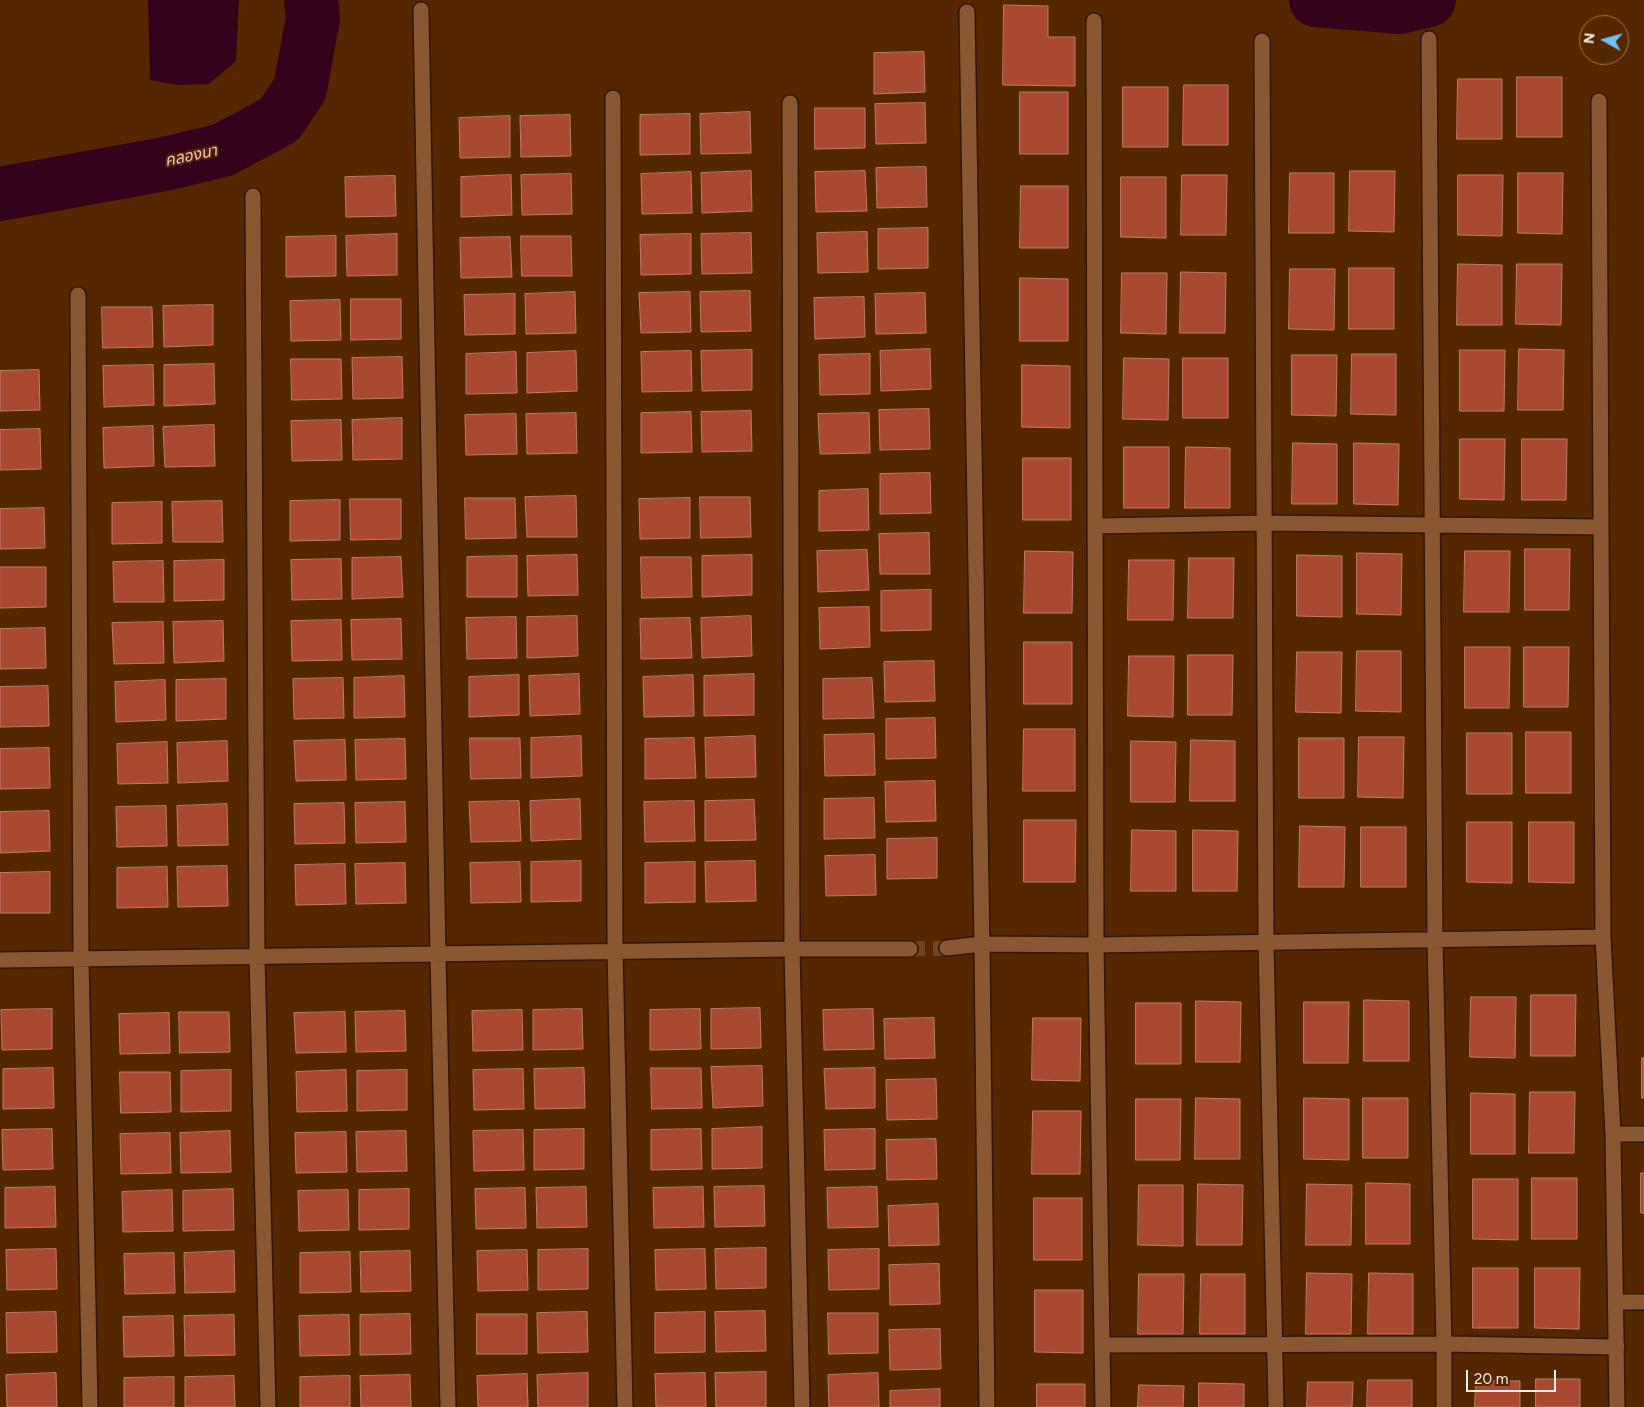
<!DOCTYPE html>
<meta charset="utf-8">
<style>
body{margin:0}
#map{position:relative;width:1644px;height:1407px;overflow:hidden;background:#552700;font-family:Figtree,sans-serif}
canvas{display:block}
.north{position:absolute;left:1579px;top:15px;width:50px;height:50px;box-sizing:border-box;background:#552700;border:1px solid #98775d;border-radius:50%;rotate:277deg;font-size:14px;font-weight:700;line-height:20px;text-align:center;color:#fcefe8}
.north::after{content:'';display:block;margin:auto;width:18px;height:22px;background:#6cc3f2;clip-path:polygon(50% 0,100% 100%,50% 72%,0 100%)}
.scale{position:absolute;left:1466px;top:1370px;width:90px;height:22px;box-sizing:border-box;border:2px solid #fcefe8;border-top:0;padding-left:6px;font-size:15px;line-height:18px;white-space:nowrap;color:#fcefe8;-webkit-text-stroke:4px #552700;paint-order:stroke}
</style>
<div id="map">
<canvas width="1644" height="1407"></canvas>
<div class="north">N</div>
<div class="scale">20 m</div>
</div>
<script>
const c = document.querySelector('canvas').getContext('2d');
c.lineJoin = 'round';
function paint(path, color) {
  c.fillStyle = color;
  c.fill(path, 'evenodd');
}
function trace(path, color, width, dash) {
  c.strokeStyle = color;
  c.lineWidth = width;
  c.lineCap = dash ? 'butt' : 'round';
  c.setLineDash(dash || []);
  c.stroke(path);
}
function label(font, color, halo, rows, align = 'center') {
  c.font = font + ' Figtree,"Noto Sans Thai",sans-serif';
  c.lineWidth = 4;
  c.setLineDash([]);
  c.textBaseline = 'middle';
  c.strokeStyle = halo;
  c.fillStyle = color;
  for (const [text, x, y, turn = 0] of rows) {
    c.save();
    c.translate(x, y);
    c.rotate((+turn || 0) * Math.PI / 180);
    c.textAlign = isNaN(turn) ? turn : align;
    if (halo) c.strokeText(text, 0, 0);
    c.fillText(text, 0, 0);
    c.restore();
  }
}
paint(new Path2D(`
 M148 0H239L236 61 209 84 178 85 150 80Z`), '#32031b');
trace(new Path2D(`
 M1316 0 1400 7 1429 0
 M0 194 165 164 223 150 279 120 300 89 313 18 311 0`), '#32031b', 54);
const building = new Path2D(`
 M1004 5 1048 6V37H1075V86L1003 85Z
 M924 52 925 92 874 94V53Z
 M1517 77H1562V137H1517Z
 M1458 79H1502V139H1457Z
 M1184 85H1228V145H1183Z
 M1123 87H1168V147H1123Z
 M1020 92H1068V154H1020Z
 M925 103 926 143 876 144 875 104Z
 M815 108H865V148L815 149Z
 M750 112 751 153 701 154 700 114Z
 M690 114V154L640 155V115Z
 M570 115 571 156 521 157 520 116Z
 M510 116V157L460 158 459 118Z
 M926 167 927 207 877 208 876 168Z
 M751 171 752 211 702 213 701 173Z
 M865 171 867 211 816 212 815 172Z
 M1350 171H1395L1394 232 1349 231Z
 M691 172 692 213 642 214 641 174Z
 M1290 173H1334V233H1289Z
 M1518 173H1563L1562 234 1518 233Z
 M571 174 572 214 522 215 521 175Z
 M511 175 512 215 461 217V177Z
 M1182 175H1227L1226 235H1181Z
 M1458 175H1503L1502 236 1458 235Z
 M395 176 396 216 346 217 345 177Z
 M1121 177H1166V238L1121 237Z
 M1021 186H1068V248H1020Z
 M928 228V268L878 269V229Z
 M867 232 868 272 818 273 817 233Z
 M751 233 752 273 702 274 701 234Z
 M397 234V275L347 276 346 236Z
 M691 234V274L641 275 640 235Z
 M336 236V276L286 277V237Z
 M521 236H571L572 276H522Z
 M510 237 512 277 461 278 460 238Z
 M1458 264 1502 265V325H1457Z
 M1517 264H1562L1561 325 1516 324Z
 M1349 268H1394V329H1349Z
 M1290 269H1335L1334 330 1289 329Z
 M1181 272 1226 273 1225 333H1180Z
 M1122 273H1167L1166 334 1121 333Z
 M1020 278 1068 279V341H1020Z
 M750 291 751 331 701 332 700 292Z
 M575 292 576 333 526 334 525 294Z
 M690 292 691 332 641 333 639 293Z
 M925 293 926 333 876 334 875 294Z
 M515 294V334L465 335 464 295Z
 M864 297 865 337 815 339 814 298Z
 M351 299H401V339L351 340Z
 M340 300 341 340 291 341 290 301Z
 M213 305V345L164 347 163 306Z
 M102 307H152L153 347 103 348Z
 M930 349 931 389 881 391 880 351Z
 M1519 349 1564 350 1563 410H1518Z
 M752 350V390L702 391 701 351Z
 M1460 350H1505L1504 411H1460Z
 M576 351 577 391 527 393V353Z
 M691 351 692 391 642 392 641 352Z
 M516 352 517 393 466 394V354Z
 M870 354V394L820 395 819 355Z
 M1352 354H1396V415L1351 414Z
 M1292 355H1337L1336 416 1292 415Z
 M402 357 403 398 353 399 352 358Z
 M1124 358 1169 359 1168 420 1123 419Z
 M1183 358H1228V418H1183Z
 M291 359H341L342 399 292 400Z
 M214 364 215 404 164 406V365Z
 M153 365 154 405 104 407 103 366Z
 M1022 365 1070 366V428L1022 427Z
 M39 370 40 410 0 411V371Z
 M929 409 930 449 880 450 879 410Z
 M751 411 752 451 702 452 701 412Z
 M691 412 692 452 641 453V413Z
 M576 413 577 453 527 454 526 414Z
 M869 413 870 453 820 454 818 414Z
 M516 414 517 454 466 455 465 415Z
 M402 418V459L353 460 352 420Z
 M341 420 342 460 292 461 291 421Z
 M214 425 215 466 165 467 163 427Z
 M153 426 154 466 104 468 103 428Z
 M40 429 41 469 0 470V430Z
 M1460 439H1505L1504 500 1460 499Z
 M1522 439H1567L1566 500H1522Z
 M1293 443 1337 444V504H1292Z
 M1354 443 1399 444 1398 505 1354 504Z
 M1124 447H1169V508H1124Z
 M1186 447 1230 448V508H1185Z
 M1023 458H1071V520H1023Z
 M930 473 931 513 880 514V474Z
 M868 489 869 530 819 531V491Z
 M576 496 577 537H527L525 497Z
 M700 497H750L751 537 701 538Z
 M465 498H515L516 538 466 539Z
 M690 498V538L640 539 639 499Z
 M350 499H401V539L351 540Z
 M340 500V540L290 541V501Z
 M222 501 223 542H173L172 502Z
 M162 502V543L112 544V503Z
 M44 508 45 548 0 549V509Z
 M929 533 930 574H880L879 534Z
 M1525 549H1570L1569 610H1525Z
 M867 550 869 590 818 592 817 551Z
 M1025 551 1073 552 1072 613H1024Z
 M1465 551H1510L1509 612H1464Z
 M1357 553 1402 554 1401 615 1357 614Z
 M577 555 578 595 528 596 527 556Z
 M752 555V595L702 597V556Z
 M1297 555 1342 556V617L1297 616Z
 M517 556V597H467V557Z
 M401 557 403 597 352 599V558Z
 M641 557H691L692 597 642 598Z
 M1189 558H1234L1233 618H1188Z
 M341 559 342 599 292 600 291 560Z
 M224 560V600L174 601V561Z
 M1129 560H1174L1173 620H1128Z
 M163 561 164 602H114L113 562Z
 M0 567H46V607L0 608Z
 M931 590V630L881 631V591Z
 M869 607 870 647 820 649 819 608Z
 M577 616 578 656 527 658V617Z
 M751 616 752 656 702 658 701 618Z
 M516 617 517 658 467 659 466 618Z
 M690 618 692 658 641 659 640 619Z
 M401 619 402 659 352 660 351 620Z
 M341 620 342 660 292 661 291 621Z
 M223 621 224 661 174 663 173 622Z
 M163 622 164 663 114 664 112 623Z
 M45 628 46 668 0 669V629Z
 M1024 642H1072V704H1024Z
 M1465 647H1510L1509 708H1465Z
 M1524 647H1569L1568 707H1524Z
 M1357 651H1401V712L1356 711Z
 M1297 652H1342L1341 713 1296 712Z
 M1188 655H1233L1232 715H1188Z
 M1129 656H1174L1173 717 1128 716Z
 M934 661 935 701 885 702 884 662Z
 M579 674 580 714 530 716 529 676Z
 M754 674V715L704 716V676Z
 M519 675V715L469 717V677Z
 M693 675 694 716 644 717 643 677Z
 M404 676 405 717 354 718V678Z
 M343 678 344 718 294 719 293 679Z
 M872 678 874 718 823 719V679Z
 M226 679V719L176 721V680Z
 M165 680 166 720 116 722 115 682Z
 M48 686 49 726 0 727V687Z
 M935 718 936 758 886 759V719Z
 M1024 729H1075V791H1023Z
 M1526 732H1571V793H1526Z
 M1467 733H1512V794H1467Z
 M874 734 875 775 825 776 824 735Z
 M581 736 582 776 531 778V738Z
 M755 736 756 777 706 778 705 738Z
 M1359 737H1404L1403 798 1358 797Z
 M470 738H520L521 778 471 779Z
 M694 738 696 778 645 779V739Z
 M1299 738H1344V798H1299Z
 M405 739 406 779 356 780 355 740Z
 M345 740 346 780 296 781 294 741Z
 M1191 740 1235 741V801H1190Z
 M227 741 228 781 178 783 177 743Z
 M1131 741 1176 742 1175 802H1131Z
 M167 742 168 783 118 784 117 744Z
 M49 748 50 788 0 789V749Z
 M935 781 936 821 886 822 885 782Z
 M874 798 875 838 824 839V799Z
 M580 799 581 839 531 841 530 801Z
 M754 800 756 840 705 841V801Z
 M519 801 521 841 471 842 469 802Z
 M694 801 695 841 645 842 644 802Z
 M405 802 406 842 356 843 355 803Z
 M344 803 345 843 295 844 294 804Z
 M227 804 228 845 178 846 177 806Z
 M166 806 167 846 117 847 116 807Z
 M49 811 50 851 0 853V812Z
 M1024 820H1076L1075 882H1024Z
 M1467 822H1512V883L1467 882Z
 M1529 822H1574V883L1529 882Z
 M1300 826 1345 827 1344 887H1299Z
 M1361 827H1406V887H1361Z
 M1132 830 1176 831V891H1131Z
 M1193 830 1238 831 1237 891H1193Z
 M937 838V878L887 879V839Z
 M875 855 876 895 826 896 825 856Z
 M581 861V901L531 902V862Z
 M755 861 756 901 706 902 705 862Z
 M520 862 521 902 471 903 470 863Z
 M695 862V902L645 903V863Z
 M405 863 406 903 356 904 355 864Z
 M345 864 346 904 296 905 295 865Z
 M227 866 228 906 178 907 177 867Z
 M167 867 168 907 117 908V868Z
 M50 872V913H0V873Z
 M1531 995H1576L1575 1056H1531Z
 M1471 997H1516L1515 1058 1470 1057Z
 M1364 1000 1409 1001V1061H1364Z
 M1196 1001 1241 1002 1240 1062H1196Z
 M1304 1002H1349L1348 1063H1304Z
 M1136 1003H1181V1064H1136Z
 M760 1008 761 1048 711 1049V1009Z
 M52 1009V1049L2 1050 1 1010Z
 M582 1009 583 1049 533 1050V1010Z
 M700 1009 701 1049 650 1050V1010Z
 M873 1009 874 1049 824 1050 823 1010Z
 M522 1010 523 1050 473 1051 472 1011Z
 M405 1011 406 1051 356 1052 355 1012Z
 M179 1012H229L230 1052 180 1053Z
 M345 1012 346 1052 296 1053 294 1013Z
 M169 1013 170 1053 120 1054 119 1014Z
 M934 1018 935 1058 885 1059 884 1019Z
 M1033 1018H1081L1080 1081 1032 1080Z
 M1642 1058H1644V1098H1642Z
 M762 1066 763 1106 713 1108 711 1067Z
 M53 1068 54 1108 3 1109V1069Z
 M584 1068 585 1108 535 1109 534 1069Z
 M651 1068H701L702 1108 652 1109Z
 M875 1068V1108L826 1109 824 1069Z
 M523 1069 524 1109 474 1110 473 1070Z
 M231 1070V1111L181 1112V1071Z
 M346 1070 347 1111 297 1112 296 1072Z
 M407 1070V1110L357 1111V1071Z
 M120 1072H170L171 1112 121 1113Z
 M936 1079 937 1119 887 1120 886 1080Z
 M1530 1092H1575L1574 1153H1529Z
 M1471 1093 1515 1094V1154H1471Z
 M1196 1098 1240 1099V1159H1195Z
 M1304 1098 1349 1099V1160L1304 1159Z
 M1363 1098H1408V1158H1363Z
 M1136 1099H1181L1180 1160H1136Z
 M1033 1111H1081L1080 1174H1032Z
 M762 1127V1168L712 1169V1129Z
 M52 1129 53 1169 3 1170 2 1130Z
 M584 1129V1169L534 1170V1130Z
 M701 1129 702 1169 651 1170V1130Z
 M875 1129V1169L825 1170 824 1130Z
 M523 1130 524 1170 474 1171 473 1131Z
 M230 1131 231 1172 181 1173 180 1133Z
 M406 1131 407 1171 357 1172 356 1132Z
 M346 1132 347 1172 296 1173 295 1133Z
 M170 1133 171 1173 121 1174 120 1134Z
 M936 1139 937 1179 887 1180 886 1140Z
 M1641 1173H1644V1213H1641Z
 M1532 1178H1577V1239H1532Z
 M1473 1179H1518V1240L1473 1239Z
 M1366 1183 1410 1184V1244H1366Z
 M1198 1184 1243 1185 1242 1245H1197Z
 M1307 1184 1352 1185 1351 1245H1306Z
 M1139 1185H1183V1246L1138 1245Z
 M764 1186 765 1226 715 1227 714 1187Z
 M55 1187 56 1227 5 1228V1188Z
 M586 1187 587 1227 537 1228 536 1188Z
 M703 1187 704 1227 654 1228 653 1188Z
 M877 1187 878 1227 828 1228 827 1188Z
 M525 1188 526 1228 476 1229 475 1189Z
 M233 1189 234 1230 183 1231V1191Z
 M409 1189V1229L359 1230V1190Z
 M172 1190 173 1231 123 1232 122 1192Z
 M348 1190 349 1230 299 1231 298 1191Z
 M1034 1198H1082V1260H1034Z
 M938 1204 939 1245 889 1246 888 1206Z
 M766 1248V1288L716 1289 715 1249Z
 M56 1249 57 1289 7 1290 6 1250Z
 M588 1249V1289L538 1290V1250Z
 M705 1249 706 1289 656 1290 655 1250Z
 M879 1249V1289L829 1290 828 1250Z
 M527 1250 528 1290 478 1291 477 1251Z
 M234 1251 235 1292 185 1293 184 1253Z
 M410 1251 411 1291 361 1292 360 1252Z
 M350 1252 351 1292 300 1293V1253Z
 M174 1253 175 1293 125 1294 124 1254Z
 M939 1264 940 1304 890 1305 889 1265Z
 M1473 1268H1518V1328H1473Z
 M1535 1268H1580L1579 1329 1535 1328Z
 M1307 1273 1352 1274 1351 1334H1306Z
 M1369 1273 1413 1274V1334H1368Z
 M1139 1274H1184L1183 1334H1138Z
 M1201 1274H1245V1334H1200Z
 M1035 1290H1083V1353L1035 1352Z
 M765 1311 766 1351 716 1352 715 1312Z
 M56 1312 57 1352 7 1353 6 1313Z
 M587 1312 588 1352 538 1353 537 1313Z
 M705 1312V1352L655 1353V1313Z
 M828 1313H878V1353L829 1354Z
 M410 1314 411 1354 360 1355V1315Z
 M477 1314H527V1354H477Z
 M234 1315 235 1355 185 1356 184 1316Z
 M349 1315 350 1355 300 1356 299 1316Z
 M173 1316 174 1356 124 1357 123 1317Z
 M940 1329 941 1369 890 1370 889 1330Z
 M766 1372V1407H716L715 1373Z
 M56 1373 57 1407H7L6 1375Z
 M588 1373V1407H538L537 1375Z
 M705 1373 706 1407H656L655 1374Z
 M878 1373 879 1407H829L828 1375Z
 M527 1374 528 1407H478L477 1376Z
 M410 1375 411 1407H361L360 1376Z
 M234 1376 235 1407H185V1377Z
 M350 1376V1407H300V1377Z
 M174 1377V1407H124V1378Z
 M1536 1379H1580V1407H1536Z
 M1368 1380H1412V1407H1367Z
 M1476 1381H1520V1407H1475Z
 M1308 1382H1353L1352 1407H1307Z
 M1199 1383 1244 1384V1407H1199Z
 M1037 1384H1085V1407H1037Z
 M1139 1385 1184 1386 1183 1407H1138Z
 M940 1389V1407H890V1391Z`);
paint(building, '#a94932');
trace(building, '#bd7d6d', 1);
trace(new Path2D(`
 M910 949 947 948`), '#6e4523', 15, [15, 8]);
const minor = new Path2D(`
 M421 10 438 954 448 1407
 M967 12 982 944 987 1407
 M1094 21 1096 945 1103 1407
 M1429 39 1435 940 1444 1344V1407
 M1262 41 1266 942 1276 1407
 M613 98 615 951 625 1407
 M1599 101 1603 937 1613 1134 1617 1407
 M790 103 792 949 802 1407
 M253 196 257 956 268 1407
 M78 295 81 959 90 1407
 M1095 526 1264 523 1601 527
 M947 948 982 944 1096 945 1603 937
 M0 960 792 949H910
 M1613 1134H1644
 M1616 1302H1644
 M1103 1345 1444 1344 1617 1347`);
trace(minor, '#2f1603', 18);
trace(minor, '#8a5733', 15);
label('italic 16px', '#f4bfd2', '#552700', [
 ["คลองนา",191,156,-12]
]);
</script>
